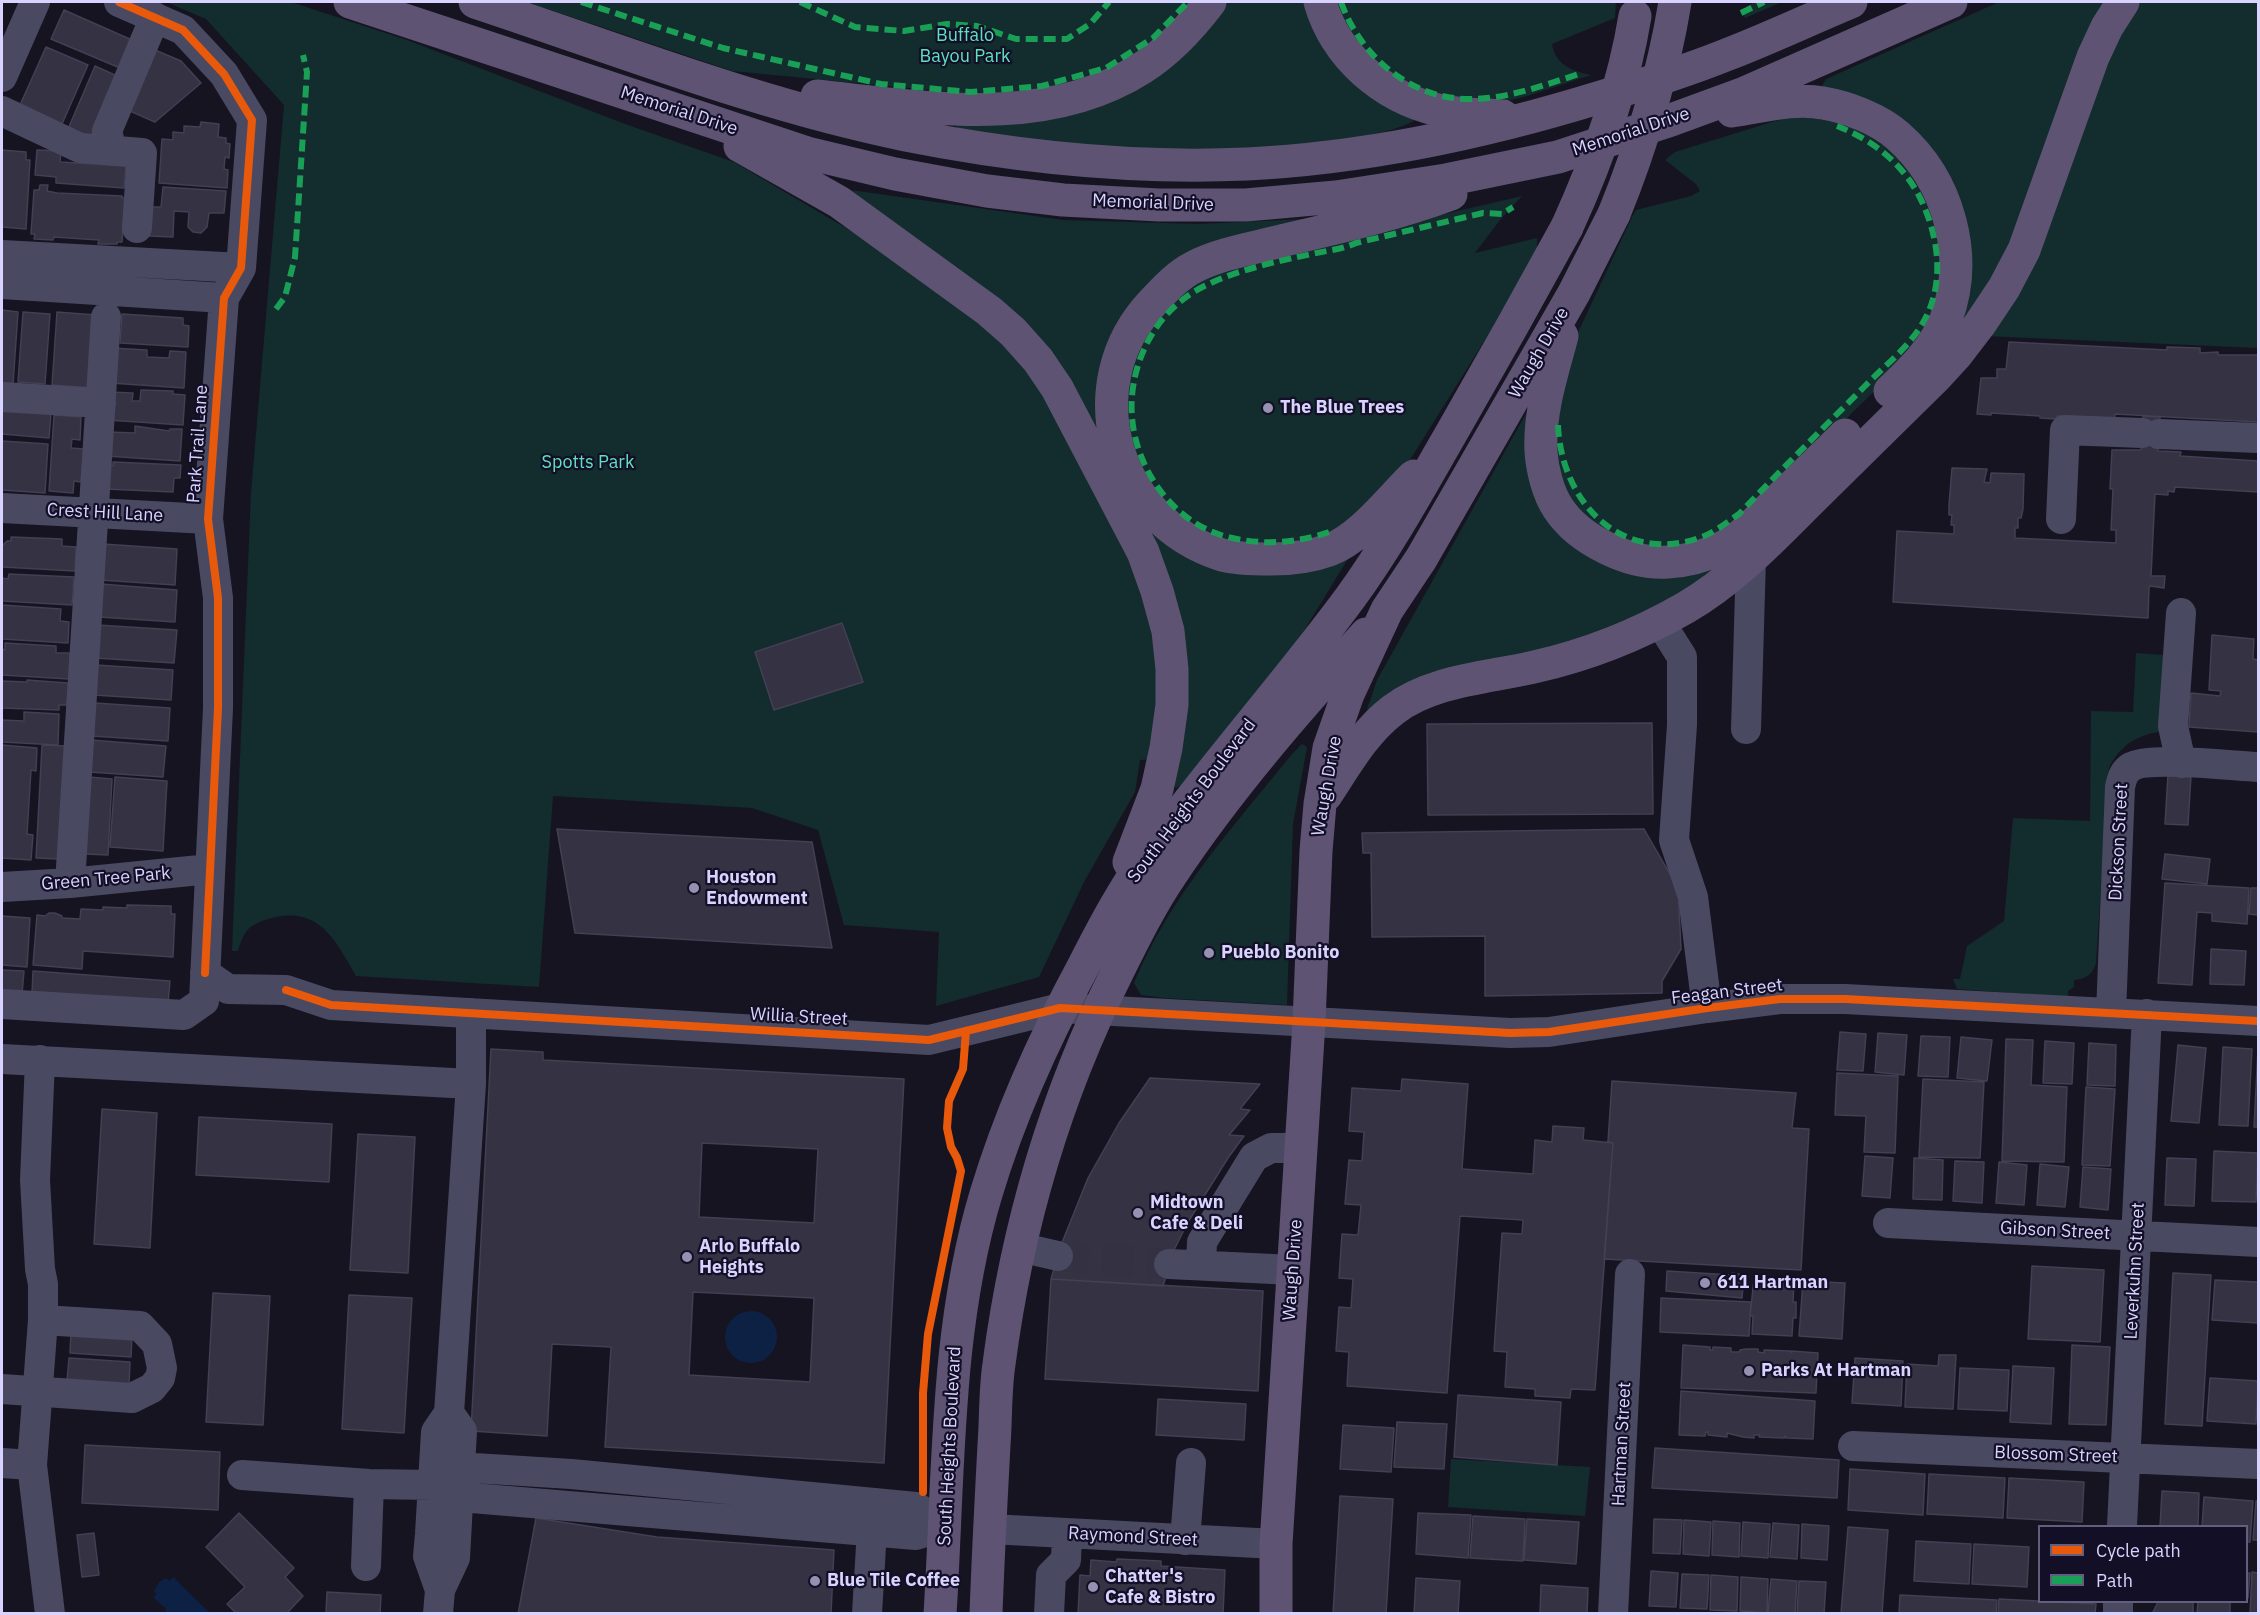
<!DOCTYPE html>
<style>
body{margin:0}
#map{position:relative;width:2260px;height:1615px;overflow:hidden;background:#161421;font-family:"IBM Plex Sans",sans-serif}
canvas{display:block}
.frame{position:absolute;inset:0;border:3px solid #d9d4ff;pointer-events:none}
.legend{position:absolute;left:2038px;top:1525px;width:210px;height:78px;box-sizing:border-box;background:#130f26;border:2px solid #625e7d;margin:0;padding:8px 10px;list-style:none;font-size:18px;color:#d9d4ff}
.legend li{display:flex;align-items:center;gap:12px;height:30px}
.legend b{width:30px;border:2px solid #625e7d}
</style>
<div id="map">
<canvas width="2260" height="1615"></canvas>
<div class="frame"></div>
<ul class="legend">
<li><b style="height:8px;background:#e8590c"></b>Cycle path</li>
<li><b style="height:8px;background:#1a9f57"></b>Path</li>
</ul>
</div>
<script>
const c = document.querySelector('canvas').getContext('2d');
c.lineJoin = 'round';
function paint(path, color) {
  c.fillStyle = color;
  c.fill(path, 'evenodd');
}
function trace(path, color, width, dash) {
  c.strokeStyle = color;
  c.lineWidth = width;
  c.lineCap = dash ? 'butt' : 'round';
  c.setLineDash(dash || []);
  c.stroke(path);
}
function label(font, color, halo, rows, align = 'center') {
  c.font = font + ' "IBM Plex Sans",sans-serif';
  c.lineWidth = 4.5;
  c.setLineDash([]);
  c.textBaseline = 'middle';
  c.strokeStyle = halo;
  c.fillStyle = color;
  for (const [text, x, y, turn = 0] of rows) {
    c.save();
    c.translate(x, y);
    c.rotate((+turn || 0) * Math.PI / 180);
    c.textAlign = isNaN(turn) ? turn : align;
    if (halo) c.strokeText(text, 0, 0);
    c.fillText(text, 0, 0);
    c.restore();
  }
}
paint(new Path2D(`
 M166 2H291L407 40 625 124 734 162 863 238 1005 335 1054 403 1140 577 1161 653 1154 759 1140 760 1135 792 1084 882 1039 977 936 1006 939 932 844 925 818 830 752 808 553 796 539 987 356 976C335 939 318 904 268 919 247 926 244 931 238 951H232L251 492 284 105 206 19Z
 M527 2H1189L1161 33 1133 54 1097 73 1055 86 1005 93 950 92 732 71Z
 M1223 2H1311L1415 120C1398 131 1357 138 1336 141 1211 159 1082 150 958 129L955 124 1025 118Z
 M1330 2H1616L1615 18 1552 44C1556 66 1573 71 1591 75L1524 97 1494 104 1448 103 1377 73Z
 M1754 2H1782L1745 18 1742 11Z
 M1999 2H2107L2022 231 1967 325 1754 542 1658 613 1369 713 1367 709 1377 680 1528 410 1576 542 1731 554 1928 364 1960 203 1821 88 1826 79Z
 M2134 2H2258V348L1985 336 2094 75Z
 M1808 114 1829 115 1899 148 1944 225 1940 305 1906 360 1734 529 1657 552 1599 532 1567 496 1550 444 1573 343 1633 215 1636 210 1691 196 1700 191 1696 184 1665 160 1675 152 1775 121Z
 M851 190 1063 220 1199 224 1305 219 1217 248 1103 389 1163 534 1349 557 1296 644 1181 785 1176 788 1173 784 1184 721 1082 412Z
 M1522 196 1500 220 1475 253 1537 238V252L1515 292 1393 487 1342 533 1241 551 1170 516 1127 445 1126 371 1164 302 1226 265Z
 M2136 653 2164 655 2159 732C2136 735 2119 747 2109 768L2096 963C2093 974 2086 979 2074 980V987L2068 991V997L1957 989 1953 979H1960L1967 946 2004 921 2013 818 2090 821 2091 711 2133 712Z
 M1302 744 1307 747 1293 824 1287 1005 1164 998 1141 995 1134 983C1169 897 1234 826 1292 754Z
 M1451 1459 1590 1467 1585 1516 1448 1507Z`), '#132c2d');
paint(new Path2D(`
 M725 1337a26 26 0 1 1 52 0a26 26 0 1 1-52 0Z
 M173 1577 210 1613H166V1609L153 1597 157 1594 154 1591 159 1582 166 1578 170 1581Z`), '#0d2144');
const building = new Path2D(`
 M64 10 132 40 120 68 51 39Z
 M46 47 88 65 62 124 20 105Z
 M155 50 181 61 201 83 155 122 130 111Z
 M95 66 117 76 90 138 68 129Z
 M201 122 219 124 218 137 226 138V143L230 144 229 158 225 157 224 169 228 170 227 188 159 183 162 139 173 140V132L184 133V126L200 127Z
 M2 150 26 152V160H30L26 229 2 227Z
 M37 150 61 151 60 162 126 166 124 188 56 183V177L35 175Z
 M40 185H48L47 191 57 193 122 196V198H125L122 242H117V244H98L99 240 54 237 53 240 34 239 35 234H31L34 190H39Z
 M163 187 226 191 224 213H209L207 227 201 233 193 232 188 227 189 212 174 211 173 237 149 236 151 207H161Z
 M2 310 18 312 13 384 2 383Z
 M23 312 50 314 45 384 18 382Z
 M57 312 96 315 91 388 52 385Z
 M122 314 183 318V325L189 326 188 347 120 343Z
 M2009 342 2167 350V347L2200 348V353L2218 352V355H2258V422L2115 414 2114 420 2057 416V419L2040 418V416L1991 413V415L1977 414 1981 378H1997V369H2006Z
 M112 348 147 350V357L169 358 170 351 186 352 184 388 110 383Z
 M141 390 173 391V394L185 395 183 425 107 420 109 392 133 393 132 401H140Z
 M2 410 51 413 49 438 2 434Z
 M54 415 81 417 80 440 72 439 71 448 84 449 81 482 74 481 73 493 49 491Z
 M2143 416 2160 417 2158 451 2181 452 2180 456 2258 461V492L2175 487 2174 492 2168 491V495L2155 494 2151 576H2165L2164 588 2150 586 2149 588 2148 618 1893 602 1897 531 1954 534V525H1951L1952 515H1949V505L1952 468 1987 469 1984 482 1990 483 1991 473 2024 474 2023 509 2021 518H2018V528H2015V538L2116 543V530H2111L2113 489H2110L2112 450H2141Z
 M135 426 169 431 170 429H182L180 461 106 456 108 432 135 433Z
 M2 441 48 444 45 493 2 490Z
 M113 462 181 465 180 478H174L173 492 105 489 106 465 113 466Z
 M11 537 62 539V546L76 547 75 571 2 567V546L7 541H11Z
 M103 544 177 549 175 585 100 580Z
 M9 574 74 577 72 605 2 601V578L8 579Z
 M101 584 177 590 175 622 99 617Z
 M2 605 61 609 60 621 69 622 68 643 2 639Z
 M842 623 863 682 774 710 755 652Z
 M97 625 177 630 174 663 95 658Z
 M2212 635 2254 639 2253 659 2258 660V732L2189 727 2191 693 2220 696 2221 691 2209 690Z
 M5 643 56 646V653H70L69 679 2 675V649L5 650Z
 M96 665 173 670 171 700 94 695Z
 M27 680 68 683 67 705H59V710L2 708V681L27 682Z
 M95 703 170 708 168 741 92 736Z
 M24 712 59 714 58 745 2 742V720L24 721Z
 M1652 723 1653 814 1428 815 1427 724Z
 M91 740 166 746 163 777 89 772Z
 M2 745 37 748 36 771 31 770 27 834 33 835 31 860 2 858Z
 M42 745 65 746 59 859 36 858Z
 M2168 775 2191 776 2188 825 2165 824Z
 M89 777 112 779 108 855 85 854Z
 M115 777 167 781 163 851 110 847Z
 M557 829 812 842 832 948 575 933Z
 M1644 829 1678 888 1681 949 1662 981V993L1485 996V936L1372 937 1371 853H1363L1362 833Z
 M2165 854 2210 859 2207 884 2162 879Z
 M2165 883 2249 888 2247 924 2212 921V913L2197 912 2192 985 2158 983Z
 M2251 888H2258V915L2249 914Z
 M127 905 171 906V914H175L173 957 83 951 82 969 33 965 37 915 45 916 49 913H55L62 916V918L80 919 81 909 103 910V907L127 908Z
 M2 916 30 918 27 967 2 965Z
 M2211 949 2246 951 2244 985 2210 984Z
 M2 970 24 971 22 994 2 993Z
 M33 971 170 981 168 1003 32 993Z
 M1840 1032 1866 1034 1863 1071 1837 1070Z
 M1878 1033 1907 1035 1904 1075 1875 1072Z
 M1921 1036 1950 1037 1948 1077 1918 1076Z
 M1961 1037 1992 1040 1987 1081 1957 1078Z
 M2006 1039 2033 1040 2031 1085 2067 1087 2064 1162 2002 1161Z
 M2045 1041 2074 1043 2072 1084 2043 1083Z
 M2089 1043 2116 1045 2115 1086 2087 1085Z
 M2178 1045 2206 1048 2199 1123 2171 1121Z
 M2223 1047 2252 1049 2248 1126 2219 1125Z
 M491 1049 543 1052V1060L904 1079 884 1463 605 1447 611 1347 552 1344 547 1436 471 1431ZM702 1143 818 1149 814 1223 699 1217ZM693 1292 814 1298 810 1382 689 1375Z
 M2258 1049V1127H2254Z
 M1837 1073 1898 1076 1895 1153 1864 1152 1866 1116 1835 1115Z
 M1150 1078 1260 1084 1240 1109 1250 1110 1229 1135 1244 1136 1228 1158 1188 1222 1174 1250 1163 1286 1051 1279 1061 1245 1088 1178 1119 1123Z
 M1402 1079 1468 1084 1462 1169 1533 1174 1535 1140 1552 1142 1553 1126 1584 1128 1583 1140 1613 1143 1595 1390 1571 1389 1570 1398 1535 1396V1389L1505 1387 1507 1352 1494 1351 1502 1233 1522 1234 1523 1220 1460 1216 1447 1393 1347 1386 1349 1352 1336 1351 1339 1307 1351 1308 1353 1279 1339 1278 1342 1234 1358 1235 1361 1205 1345 1204 1349 1160 1362 1161 1364 1132 1349 1131 1352 1088 1401 1091Z
 M1923 1079 1984 1082 1980 1158 1919 1157Z
 M1612 1081 1796 1093 1792 1128 1809 1129 1801 1270 1604 1259 1613 1143 1608 1142Z
 M2086 1087 2115 1089 2110 1166 2082 1165Z
 M102 1109 157 1113 150 1248 94 1244Z
 M199 1117 332 1124 329 1182 196 1175Z
 M358 1134 415 1137 408 1273 350 1270Z
 M2214 1151 2258 1153 2256 1202 2212 1201Z
 M1865 1156 1893 1158 1890 1198 1862 1196Z
 M1914 1158 1943 1160 1942 1200 1913 1199Z
 M2167 1158 2196 1159 2194 1206 2165 1205Z
 M1955 1161 1984 1162 1982 1203 1953 1201Z
 M1999 1162 2027 1165 2024 1205 1996 1203Z
 M2040 1164 2069 1167 2065 1207 2037 1205Z
 M2083 1167 2111 1169 2108 1210 2080 1207Z
 M2032 1266 2104 1270 2100 1342 2028 1339Z
 M1667 1271 1732 1275V1273L1744 1275 1742 1298 1666 1291Z
 M2173 1273 2211 1275 2202 1426 2165 1424Z
 M1051 1279 1263 1291 1258 1391 1045 1379Z
 M1754 1279 1773 1280V1284H1775V1280L1794 1281 1793 1302H1796V1318H1793L1792 1336 1752 1334 1753 1316H1750Z
 M2215 1280 2258 1282V1323L2212 1320Z
 M1803 1281 1845 1283 1842 1339 1799 1336Z
 M213 1293 270 1296 263 1425 206 1422Z
 M349 1295 412 1298 404 1433 342 1429Z
 M1661 1298 1751 1302 1749 1336 1660 1332Z
 M71 1333 132 1336 131 1357 70 1353Z
 M1683 1345 1710 1347V1350H1713V1347L1731 1348V1352H1740V1350L1746 1349H1758V1352L1764 1353V1350L1790 1351 1791 1353V1351L1818 1353 1816 1393 1681 1388Z
 M2072 1345 2110 1347 2106 1425 2069 1424Z
 M1939 1355H1956L1953 1409 1905 1407 1907 1364 1938 1366Z
 M69 1358 130 1362 129 1385 67 1381Z
 M1855 1358 1903 1361 1901 1406 1852 1403Z
 M2013 1366 2054 1368 2051 1424 2010 1422Z
 M1960 1368 2009 1370 2007 1411 1958 1409Z
 M2210 1378 2258 1381 2256 1424 2207 1421Z
 M1681 1391 1815 1401 1813 1439 1787 1438 1785 1436V1438L1759 1437 1760 1435H1754V1438L1743 1437 1727 1433V1437L1708 1435V1432H1706L1705 1436 1679 1435Z
 M1458 1395 1561 1402 1557 1465 1454 1457Z
 M1158 1399 1246 1404 1244 1440 1156 1435Z
 M1397 1422 1447 1424 1444 1469 1394 1467Z
 M1343 1425 1394 1428 1391 1472 1340 1469Z
 M85 1445 220 1452 218 1510 82 1503Z
 M1655 1448 1839 1460 1837 1498 1652 1488Z
 M1850 1469 1925 1474 1923 1515 1848 1510Z
 M1929 1474 2005 1478 2003 1518 1927 1514Z
 M2009 1478 2084 1482 2082 1522 2007 1518Z
 M2162 1491 2199 1493 2198 1526H2160Z
 M1340 1496 1393 1499 1386 1614H1333Z
 M2204 1497 2253 1501 2250 1542H2246V1526H2202Z
 M2256 1501H2258V1540H2253Z
 M239 1513 294 1568 285 1577 303 1596 286 1614H237L227 1604 245 1587 206 1547Z
 M1418 1513 1471 1515 1468 1558 1416 1554Z
 M1473 1516 1525 1519 1523 1561 1470 1558Z
 M536 1518 657 1537 834 1550 831 1614H518Z
 M1527 1519 1579 1522 1576 1564 1524 1560Z
 M1654 1519 1682 1520 1680 1554 1653 1553Z
 M1684 1520 1711 1522 1709 1556 1683 1554Z
 M1713 1521 1740 1523 1739 1557 1712 1555Z
 M1743 1522 1770 1524 1768 1558 1741 1556Z
 M1773 1523 1799 1525 1797 1559 1770 1557Z
 M1802 1524 1829 1526 1827 1560 1801 1558Z
 M1848 1527 1888 1530 1882 1614H1841Z
 M94 1533 99 1575 82 1577 77 1535Z
 M1916 1541 1971 1544 1969 1584 1914 1581Z
 M1974 1544 2029 1547 2027 1587 1972 1584Z
 M1117 1559 1161 1561V1566L1225 1570 1223 1614H1078L1080 1575 1090 1576 1091 1560 1116 1562Z
 M1651 1571 1678 1573 1676 1607 1649 1606Z
 M2252 1572 2258 1573V1614H2250Z
 M2246 1573H2250L2248 1598H2246Z
 M1682 1574 1709 1575 1707 1609 1680 1608Z
 M1711 1575 1738 1577 1737 1611 1710 1610Z
 M1741 1577 1768 1579 1767 1613 1740 1611Z
 M1416 1578 1460 1581 1458 1614H1414Z
 M1771 1579 1797 1581 1795 1614 1768 1613Z
 M1799 1581 1826 1582 1824 1614H1797Z
 M1541 1585 1588 1588 1587 1614H1540Z
 M327 1592 381 1595 380 1614H326Z
 M1900 1595 1997 1600 1996 1614H1899Z
 M1999 1599 2096 1604 2095 1614H1998Z
 M2158 1602H2193V1614H2152Z
 M2198 1602H2230V1614H2197Z`);
paint(building, '#343243');
trace(building, '#433f54', 1.5);
trace(new Path2D(`
 M1058 1256 1169 1264`), '#333142', 30, [30, 15]);
trace(new Path2D(`
 M2 77 35 2
 M2 111 80 148 142 153 137 228
 M112 151 107 131 155 17
 M2 255 241 268
 M2 284 224 298
 M2 397 101 403
 M2159 434 2258 438
 M2 508 208 519
 M2061 519 2065 430 2142 433
 M2181 613 2173 726 2181 763
 M1660 622 1682 657V725L1674 840 1693 897 1707 1008
 M1746 729 1751 558
 M70 883 106 317
 M2 887 70 883 210 869
 M205 973 228 989 286 990 331 1005 929 1040 1060 1008 1510 1033 1549 1032 1707 1008 1780 999H1845L2258 1021
 M2 1004 184 1015 204 1001 218 708V598L208 519 224 298 241 268 252 120 224 74 183 30 119 2
 M2111 1013 2120 787C2122 779 2123 772 2131 767 2149 756 2233 766 2258 767
 M2 1059 471 1084
 M40 1060 35 1180 40 1269 43 1284V1320L32 1465 50 1614
 M1888 1223 2258 1242
 M1019 1247 1058 1256
 M1169 1264 1293 1270
 M1201 1265 1202 1242 1254 1157 1271 1148H1301
 M2 1389 132 1398 152 1388 160 1378 162 1368 157 1344 140 1326 43 1320
 M1853 1446 2258 1464
 M2 1463 32 1465
 M242 1475 369 1484 432 1485 460 1481 474 1468 571 1474 916 1507 946 1526
 M460 1481 472 1498 916 1535 946 1526
 M2122 1526 2147 1014
 M990 1529 1276 1544
 M1185 1540 1191 1463
 M366 1566 369 1484
 M440 1590 455 1558 462 1431 449 1413
 M438 1614 440 1590 428 1556 430 1534 436 1432 449 1413 471 1084V1013
 M867 1614 873 1512
 M1049 1614 1051 1575 1066 1560 1067 1533
 M1613 1614 1630 1274
 M2118 1614V1602`), '#4a4962', 30);
trace(new Path2D(`
 M350 2 807 153 895 174 987 191 1063 200 1159 205H1246L1336 197 1446 180 1558 157 1671 120 1742 94 1951 2
 M475 2C617 49 759 105 906 135 1017 157 1133 169 1247 164 1369 158 1488 132 1604 96 1645 84 1686 71 1726 55 1768 39 1810 19 1851 2
 M1320 2C1336 57 1383 97 1438 110 1459 115 1482 114 1503 116
 M817 96C924 107 1045 130 1142 68 1169 51 1191 27 1210 2
 M1732 111C1761 107 1794 97 1823 103 1847 107 1879 119 1898 136 1948 180 1970 255 1946 319 1935 348 1912 370 1890 391
 M740 146 839 202 989 311 1013 332 1038 360 1057 388 1143 552 1157 591 1168 631 1172 669V705L1166 748 1157 789 1129 862
 M1562 336C1552 374 1539 412 1541 451 1542 469 1548 493 1558 508 1579 540 1630 565 1668 562 1686 561 1705 556 1721 548 1741 539 1757 520 1773 505 1797 482 1821 459 1845 435
 M1414 476C1390 499 1361 538 1329 550 1310 557 1291 559 1271 559 1256 559 1237 559 1222 555 1114 521 1074 385 1153 302 1165 289 1178 275 1194 267 1221 253 1255 248 1285 240 1341 227 1397 214 1451 194
 M1326 795C1346 765 1364 732 1393 710 1432 680 1488 678 1534 667 1588 655 1638 635 1685 608 1732 581 1771 540 1809 502 1851 461 1893 419 1935 378L1957 354 1980 324 2004 288 2024 250 2093 57 2107 27 2123 2
 M940 1614C949 1474 945 1330 986 1194 1010 1114 1044 1039 1084 965 1103 928 1123 890 1147 857 1211 768 1285 686 1350 598 1390 543 1422 484 1456 425 1494 359 1531 293 1567 227
 M986 1614C988 1557 991 1501 994 1445 996 1418 995 1390 999 1364 1017 1226 1054 1099 1116 975 1133 941 1150 906 1171 875 1228 789 1297 710 1366 634
 M1276 1614V1544L1309 1022 1316 851 1320 804 1329 748 1348 694 1387 610 1421 559 1574 293 1614 214`), '#5e5373', 33);
trace(new Path2D(`
 M1614 214C1642 145 1663 75 1675 2
 M1567 227C1598 159 1623 90 1635 16`), '#5e5373', 33);
trace(new Path2D(`
 M581 2 723 48 881 84 970 92 1042 86 1106 68 1153 38 1188 2
 M800 2 855 27 904 31 947 24 977 26 1016 39H1067L1090 24 1109 2
 M1341 2C1360 56 1411 100 1471 99 1508 99 1547 84 1582 73
 M1741 13 1764 2
 M276 309 285 297 295 257 307 72 303 55
 M1558 425C1561 500 1619 565 1699 538 1714 533 1726 523 1739 514 1780 471 1822 429 1864 387 1885 365 1911 346 1925 319 1944 283 1939 240 1923 204 1906 166 1875 141 1837 126
 M1329 532C1294 544 1257 546 1221 535 1164 517 1127 454 1132 396 1135 360 1152 324 1181 301 1212 275 1273 262 1312 254 1329 250 1340 250 1356 243L1483 213 1502 214 1513 207`), '#1a9f57', 6, [12, 6]);
trace(new Path2D(`
 M119 2 183 30 224 74 252 120 241 268 224 298 208 519 218 598V708L205 973
 M286 990 331 1005 929 1040 1060 1008 1510 1033 1549 1032 1707 1008 1780 999H1845L2258 1021
 M923 1492V1393L928 1334 961 1171 957 1158 951 1147 947 1128 949 1101 963 1069 966 1031`), '#e8590c', 8);
for (const [x, y, r, color] of [
 [1268,408,6,"#9591b1"],
 [694,888,6,"#9591b1"],
 [1209,953,6,"#9591b1"],
 [1138,1213,6,"#9591b1"],
 [687,1257,6,"#9591b1"],
 [1705,1283,6,"#9591b1"],
 [1749,1371,6,"#9591b1"],
 [815,1581,6,"#9591b1"],
 [1093,1587,6,"#9591b1"]
]) {
  const dot = new Path2D();
  dot.arc(x, y, r, 0, 2 * Math.PI);
  c.fillStyle = color;
  c.fill(dot);
  trace(dot, '#130f26', 2);
}
label('18px', '#5fe0c0', '#130f26', [
 ["Buffalo",965,36],
 ["Bayou Park",965,57],
 ["Spotts Park",588,463]
]);
label('18px', '#d9d4ff', '#130f26', [
 ["Memorial Drive",679,111,18],
 ["Memorial Drive",1631,132,-18],
 ["Memorial Drive",1153,203,2],
 ["Waugh Drive",1539,353,-60],
 ["Park Trail Lane",198,444,-86],
 ["Crest Hill Lane",105,513,3],
 ["Waugh Drive",1327,786,-80],
 ["South Heights Boulevard",1192,801,-53],
 ["Dickson Street",2119,842,-87],
 ["Green Tree Park",106,879,-5],
 ["Feagan Street",1727,992,-7],
 ["Willia Street",799,1017,3],
 ["Gibson Street",2055,1231,3],
 ["Waugh Drive",1293,1270,-86],
 ["Leverkuhn Street",2135,1271,-87],
 ["Hartman Street",1622,1444,-87],
 ["South Heights Boulevard",950,1446,-87],
 ["Blossom Street",2056,1455,2],
 ["Raymond Street",1133,1537,3]
]);
label('bold 18px', '#d9d4ff', '#130f26', [
 ["The Blue Trees",1280,408],
 ["Houston",706,878],
 ["Endowment",706,899],
 ["Pueblo Bonito",1221,953],
 ["Midtown",1150,1203],
 ["Cafe & Deli",1150,1224],
 ["Arlo Buffalo",699,1247],
 ["Heights",699,1268],
 ["611 Hartman",1717,1283],
 ["Parks At Hartman",1761,1371],
 ["Chatter's",1105,1577],
 ["Cafe & Bistro",1105,1598],
 ["Blue Tile Coffee",827,1581]
], 'left');
</script>
